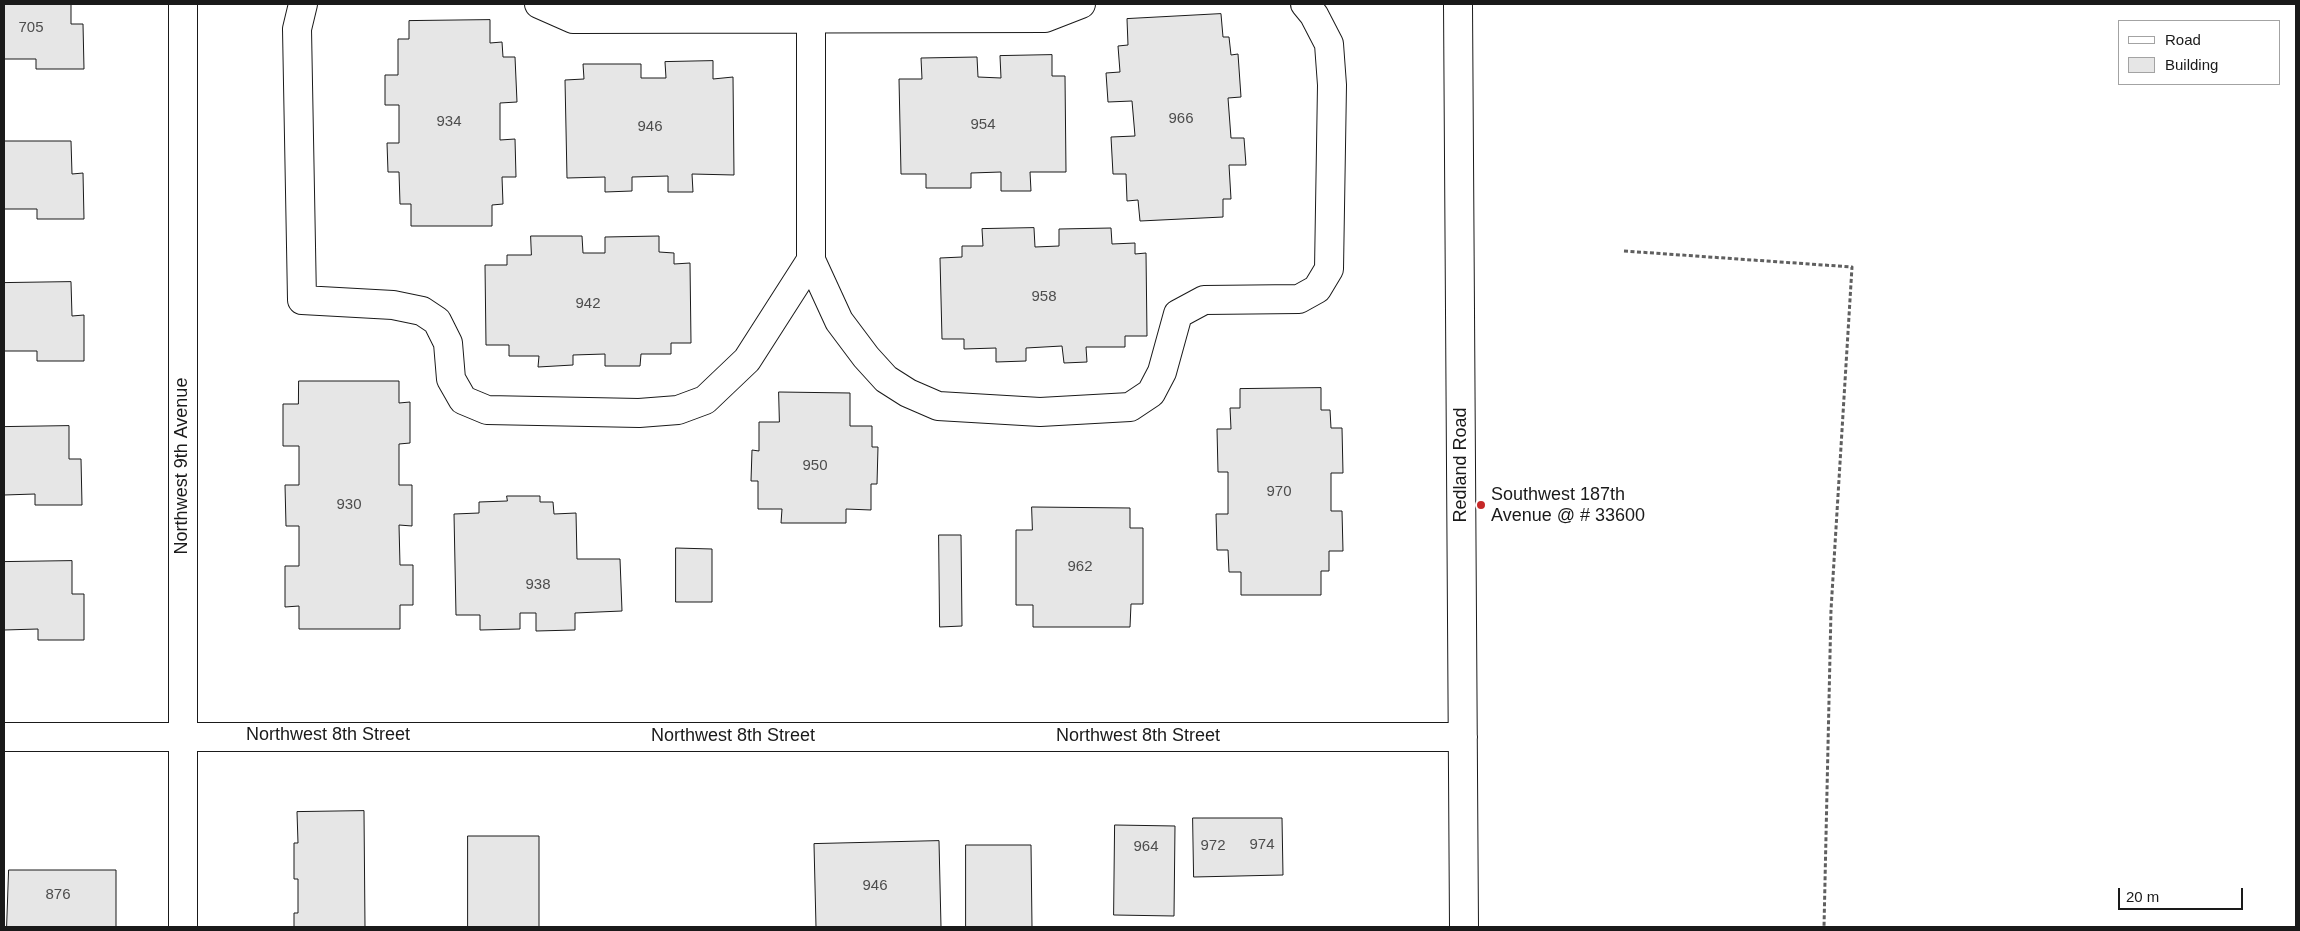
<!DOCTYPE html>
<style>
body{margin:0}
#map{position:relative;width:2300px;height:931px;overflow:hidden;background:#fff;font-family:Helvetica,sans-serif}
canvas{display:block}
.frame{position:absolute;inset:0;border:5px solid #1a1a1a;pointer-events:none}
.legend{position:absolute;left:2118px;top:20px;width:162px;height:65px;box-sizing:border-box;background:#fff;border:1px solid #a3a3a3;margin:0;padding:6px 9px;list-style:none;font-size:15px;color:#1a1a1a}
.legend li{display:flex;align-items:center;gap:10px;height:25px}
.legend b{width:25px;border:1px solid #a3a3a3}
.scale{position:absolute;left:2118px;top:888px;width:125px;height:22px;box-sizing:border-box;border:2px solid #1a1a1a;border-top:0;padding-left:6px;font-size:15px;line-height:18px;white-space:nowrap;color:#1a1a1a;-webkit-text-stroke:4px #fff;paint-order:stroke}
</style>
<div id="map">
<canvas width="2300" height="931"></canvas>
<div class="frame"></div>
<ul class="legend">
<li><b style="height:6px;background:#fff"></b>Road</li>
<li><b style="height:14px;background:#e6e6e6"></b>Building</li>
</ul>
<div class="scale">20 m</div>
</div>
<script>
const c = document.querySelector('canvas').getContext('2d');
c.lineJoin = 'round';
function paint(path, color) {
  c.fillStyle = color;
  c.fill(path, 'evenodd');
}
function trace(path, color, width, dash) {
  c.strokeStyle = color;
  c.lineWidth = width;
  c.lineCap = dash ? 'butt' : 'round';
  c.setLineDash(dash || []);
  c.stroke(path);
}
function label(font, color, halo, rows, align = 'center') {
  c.font = font + ' Helvetica,sans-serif';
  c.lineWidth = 4;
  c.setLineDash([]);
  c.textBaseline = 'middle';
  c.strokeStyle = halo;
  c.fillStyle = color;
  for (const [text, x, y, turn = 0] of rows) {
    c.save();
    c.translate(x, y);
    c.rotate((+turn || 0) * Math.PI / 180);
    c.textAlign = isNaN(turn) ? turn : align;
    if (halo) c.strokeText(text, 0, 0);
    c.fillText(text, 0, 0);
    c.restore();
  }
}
const building = new Path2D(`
 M4 4H71V24H83L84 69H36V59H4Z
 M1221 14 1223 37H1229L1231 55 1238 54 1241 97 1228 98 1231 138H1244L1246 165H1229L1231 199H1223V217L1140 221 1138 200 1127 201 1126 174H1113L1111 137 1135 136 1132 101 1108 102 1106 73 1120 72 1118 46 1128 45 1127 19Z
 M490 20V43L502 42 503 57H515L517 102 500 103V140L515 139 516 177H502L503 204 492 205V226H411V204H400L399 172H388L387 143H399V105H385V75H398V39H409V21Z
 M1052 55V76H1065L1066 172H1030L1031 191H1001V172L971 173V188H926V174H901L899 79H922L921 58 977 57 978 77 1001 78 1000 56Z
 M713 61V79L733 77 734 175 692 174 693 192H668V176L632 177V191L605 192V177L567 178 565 80 584 79 583 64H641V78H666L665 62Z
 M4 141H71L72 174 83 173 84 219H37V209H4Z
 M1034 228 1035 247 1059 246V229L1111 228 1112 244 1135 243V254L1146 253 1147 336H1125V347H1086L1087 362 1064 363 1062 346 1026 348V361L996 362V348L964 349V339H942L940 258 962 257V246H983L982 229Z
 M531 236H582L583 253H605V237L659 236V252L674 253V264L690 263 691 343H671V354H641L640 366H605V354L573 355V365L538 367 539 356H509V345H486L485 265H507V255H531Z
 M71 282 72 316 84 315V361H37V351H4V283Z
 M299 381H399V403L410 402V443L399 444V485H412V526L399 525 400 565H413V605H400V629H299V606L285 607V566H299V526H286L285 485H299V446H283V404H298Z
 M1321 388V410H1330L1331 428H1342L1343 473H1331V511H1342L1343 551H1329V571H1321V595H1241V572H1229L1228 550H1217L1216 514H1228V472H1218L1217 429H1231L1230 408H1240V389Z
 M779 392 850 393V426H872V447H878L877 484H871V510L846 509V523H781L782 509H758V481H751L752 450 759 451V422H779Z
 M69 426V459H81L82 505H35V494L4 495V427Z
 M507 496H540V502H553L554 514 576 513 577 559H620L622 611 575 613V630L536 631V613H520V629L480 630V615H456L454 514 479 513V502L507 501Z
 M1032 507 1130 508V528H1143V604H1131L1130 627H1033V605H1016V530H1032Z
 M939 535H961L962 626 940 627Z
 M676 548 712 549V602H676Z
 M72 561V594H84V640H38V629L4 630V562Z
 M364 811 365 927H294V913H298V879H294V843H298L297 812Z
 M1193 818H1282L1283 875 1194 877Z
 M1115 825 1175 826 1174 916 1114 915Z
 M468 836H539V927H468Z
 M939 841 941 927H816L814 844Z
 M966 845H1031L1032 927H966Z
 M9 870H116V927H7Z`);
paint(building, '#e6e6e6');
trace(building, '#1a1a1a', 1);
const minor = new Path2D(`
 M303 4 297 29 302 300 393 305 422 311 437 321 448 343 451 379 463 400 487 410 639 413 678 410 705 400 747 360 811 260
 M539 4 573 19 1045 18 1081 4
 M811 4V260L839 321 866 357 886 379 908 393 938 406 1040 412 1130 407 1151 393 1162 372 1178 314 1204 300 1299 299 1317 289 1329 269 1332 85 1329 44 1314 15 1305 4
 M1458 4 1464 927
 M4 737H1463
 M183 927V4`);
trace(minor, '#1a1a1a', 30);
trace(new Path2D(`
 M1624 251 1852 267 1831 610 1824 927`), '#5f5f5f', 3, [4, 2.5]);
trace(minor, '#fff', 28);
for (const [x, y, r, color] of [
 [1481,505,5,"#c62828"]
]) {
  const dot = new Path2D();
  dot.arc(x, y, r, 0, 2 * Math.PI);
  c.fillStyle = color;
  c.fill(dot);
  trace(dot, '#fff', 2);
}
label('15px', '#4d4d4d', null, [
 ["705",31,28],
 ["966",1181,119],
 ["934",449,122],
 ["954",983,125],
 ["946",650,127],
 ["958",1044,297],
 ["942",588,304],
 ["950",815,466],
 ["970",1279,492],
 ["930",349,505],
 ["962",1080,567],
 ["938",538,585],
 ["974",1262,845],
 ["972",1213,846],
 ["964",1146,847],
 ["946",875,886],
 ["876",58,895]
]);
label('18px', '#1a1a1a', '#fff', [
 ["Redland Road",1461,465,-90],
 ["Northwest 9th Avenue",182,466,-90],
 ["Northwest 8th Street",328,735],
 ["Northwest 8th Street",733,736],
 ["Northwest 8th Street",1138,736]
]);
label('18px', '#1a1a1a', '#fff', [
 ["Southwest 187th",1491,495],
 ["Avenue @ # 33600",1491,516]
], 'left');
</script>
